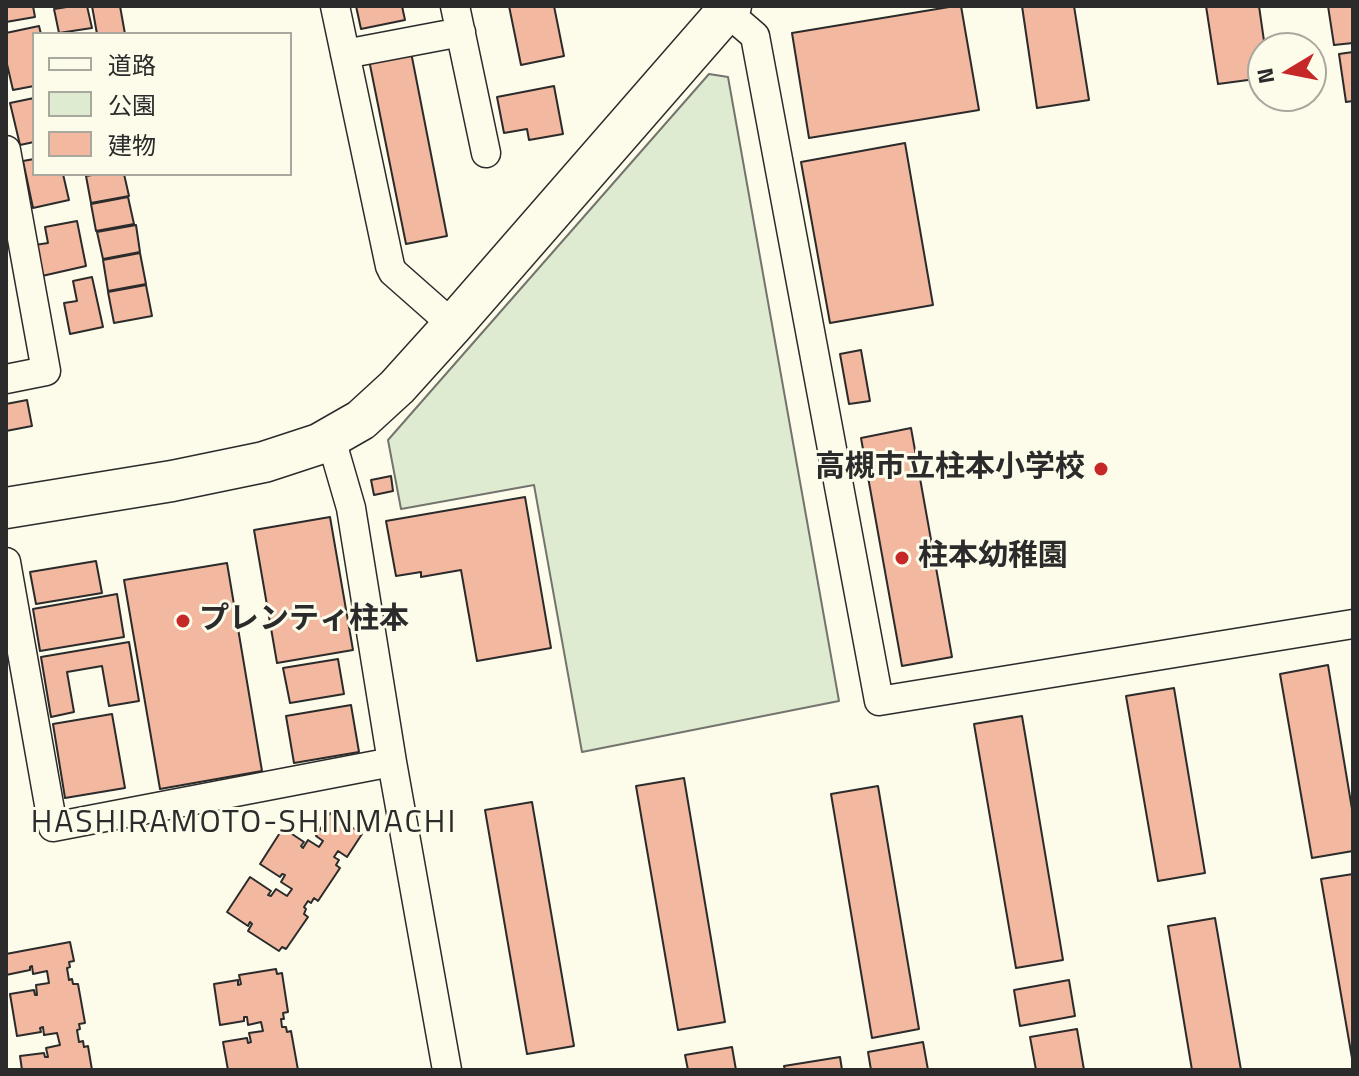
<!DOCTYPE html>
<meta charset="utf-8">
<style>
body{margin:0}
#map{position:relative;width:1359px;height:1076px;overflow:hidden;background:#fdfbea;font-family:"Titillium Web","Noto Sans JP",sans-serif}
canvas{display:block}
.frame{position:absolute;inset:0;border:8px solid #2b2b2b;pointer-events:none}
.legend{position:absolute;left:32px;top:32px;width:260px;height:144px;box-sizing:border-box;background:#fdfbea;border:2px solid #a9a89e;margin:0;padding:10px 14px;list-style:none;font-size:24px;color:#2b2b2b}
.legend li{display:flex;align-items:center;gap:16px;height:40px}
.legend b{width:40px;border:2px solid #a9a89e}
.north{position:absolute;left:1247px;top:32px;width:80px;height:80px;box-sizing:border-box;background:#fdfbea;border:2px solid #a9a89e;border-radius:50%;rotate:260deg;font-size:22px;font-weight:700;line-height:32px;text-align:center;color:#2b2b2b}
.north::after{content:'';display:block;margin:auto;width:28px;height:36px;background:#c62828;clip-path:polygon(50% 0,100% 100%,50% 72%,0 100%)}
</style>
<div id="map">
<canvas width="1359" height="1076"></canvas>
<div class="frame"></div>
<ul class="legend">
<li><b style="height:10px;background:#fdfbea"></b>道路</li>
<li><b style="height:22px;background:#deebd1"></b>公園</li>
<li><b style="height:22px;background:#f2b8a0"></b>建物</li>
</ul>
<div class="north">N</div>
</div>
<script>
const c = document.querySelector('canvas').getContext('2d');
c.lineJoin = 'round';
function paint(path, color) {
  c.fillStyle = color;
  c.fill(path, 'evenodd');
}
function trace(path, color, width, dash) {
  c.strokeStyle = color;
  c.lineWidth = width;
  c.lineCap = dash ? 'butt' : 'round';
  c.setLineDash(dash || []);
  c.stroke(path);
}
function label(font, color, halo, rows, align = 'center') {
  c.font = font + ' "Titillium Web","Noto Sans JP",sans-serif';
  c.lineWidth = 6;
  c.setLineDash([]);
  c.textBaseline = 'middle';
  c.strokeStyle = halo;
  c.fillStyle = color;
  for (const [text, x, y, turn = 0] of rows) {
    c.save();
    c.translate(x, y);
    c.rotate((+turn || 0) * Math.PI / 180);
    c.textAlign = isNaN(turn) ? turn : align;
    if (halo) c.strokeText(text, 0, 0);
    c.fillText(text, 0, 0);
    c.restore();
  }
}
const green = new Path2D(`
 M709 74 728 77 839 701 582 752 534 485 401 509 388 440Z`);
paint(green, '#deebd1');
trace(green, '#74746e', 2);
const building = new Path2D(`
 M6 6H33L35 17 6 22Z
 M73 6H87L92 28 59 33 54 9Z
 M92 6H120L125 34H97Z
 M356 6H402L405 20 361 29Z
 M509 6H554L564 56 521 65Z
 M955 6H961L979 110 809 138 792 33Z
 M1022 6H1074L1089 100 1037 108Z
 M1206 6H1259L1265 48H1263V78L1218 84Z
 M1328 6H1353V43L1334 45Z
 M39 26 41 34H34V86L13 90 6 60V33Z
 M410 47 447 236 406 244 368 55Z
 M1353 52V101L1346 102 1339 54Z
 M554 86 563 134 529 140 527 129 504 133 497 97Z
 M34 98V142L20 145 10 103Z
 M905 143 933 305 830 323 801 162Z
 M34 159V174H63L69 200 33 208 23 161Z
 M98 174H124L129 196 91 203 86 176Z
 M128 197 134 224 96 231 91 204Z
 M77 221 86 266 42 276 35 245 48 243 45 227Z
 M136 225 140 252 103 259 97 232Z
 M140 253 146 284 108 291 103 260Z
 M92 277 103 327 70 334 64 303 77 301 73 281Z
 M146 285 152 316 114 323 108 292Z
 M861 350 870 401 849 404 840 354Z
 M27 400 32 426 6 431V404Z
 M911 428 952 657 902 666 861 438Z
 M391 476 393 491 374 495 371 480Z
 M525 497 551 648 477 661 461 570 421 577V572L396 576 386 521Z
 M330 517 353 650 277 663 254 530Z
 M96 561 102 593 36 604 30 572Z
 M227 563 262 771 160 789 124 580Z
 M117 594 124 637 40 651 33 609Z
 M129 642 139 701 109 706 102 666 67 672 74 712 51 717 41 657Z
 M338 659 344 694 290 703 283 668Z
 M1328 665 1353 815V851L1312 858 1280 674Z
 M1174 688 1205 873 1158 881 1126 696Z
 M351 705 359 752 294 763 286 716Z
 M112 714 125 788 65 798 53 724Z
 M1022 716 1063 960 1016 968 974 724Z
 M684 778 725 1022 678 1030 636 786Z
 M878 786 919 1029 872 1038 831 794Z
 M532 802 574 1046 527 1054 485 810Z
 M330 813 362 834 347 857 338 851 334 857 339 860 336 865 340 868 318 901 314 898 311 903 308 901 304 907 306 909 304 914 308 917 286 949 282 947 279 951 248 931 252 924 250 922 248 926 227 912 250 877 271 891 268 895 271 896 276 889 287 896 292 889 281 882 285 875 282 874 280 877 260 864 283 828 304 842 301 846 303 848 308 840 319 847 323 841 316 836Z
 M1353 874V1064L1321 879Z
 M1215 918 1241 1070H1192L1168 926Z
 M70 942 74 961 69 962 70 967 67 968 69 980 72 979 73 984H78L85 1023 79 1024 80 1029 77 1030 79 1042 83 1041 84 1047 88 1046 92 1070H22L20 1056 44 1053 45 1057H48L46 1048 60 1045 57 1033 44 1035 43 1027 40 1028 41 1032 17 1036 10 994 34 990 35 995H37L36 985 49 983 47 971 33 974 32 966 30 967V970L6 975V954Z
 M276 969 277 974 282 973 288 1012 283 1013 284 1019H281L282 1027H286L287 1032 291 1031 298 1070H228L223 1042 247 1038 248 1043 251 1042 249 1033 263 1031 261 1022 248 1025 247 1017H244V1021L220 1025 214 984 238 980V985L241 984 239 975Z
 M1069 980 1075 1016 1020 1026 1014 990Z
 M1077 1029 1084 1070H1036L1030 1037Z
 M923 1042 928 1070H871L868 1052Z
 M732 1047 736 1070H688L685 1055Z
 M840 1057 842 1070H785L784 1066Z`);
paint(building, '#f2b8a0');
trace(building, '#2b2b2b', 2);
const street = new Path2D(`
 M335 6 390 266 393 272 453 325
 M455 6 486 153
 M726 11 755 36 879 701 1353 624
 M345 54 461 32
 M6 150 46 371 6 379
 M331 439 351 508 392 762 447 1070
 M6 562 53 827 392 762`);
const secondary = new Path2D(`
 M6 508 172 481 264 462 319 444 361 420 397 387 453 325 731 6`);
trace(street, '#2b2b2b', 31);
trace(secondary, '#2b2b2b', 43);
trace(street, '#fdfbea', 28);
trace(secondary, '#fdfbea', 40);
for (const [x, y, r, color] of [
 [1101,469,8,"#c62828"],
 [902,558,8,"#c62828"],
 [183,621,8,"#c62828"]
]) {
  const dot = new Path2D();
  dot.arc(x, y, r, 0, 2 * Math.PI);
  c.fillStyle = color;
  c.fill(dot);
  trace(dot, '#fdfbea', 3);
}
label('bold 30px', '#2b2b2b', '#fdfbea', [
 ["高槻市立柱本小学校",1085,469,"right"],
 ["柱本幼稚園",918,558],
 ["プレンティ柱本",199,621]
], 'left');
c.letterSpacing = '2px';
label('32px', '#2b2b2b', '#fdfbea', [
 ["HASHIRAMOTO-SHINMACHI",244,824]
]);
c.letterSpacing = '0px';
</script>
